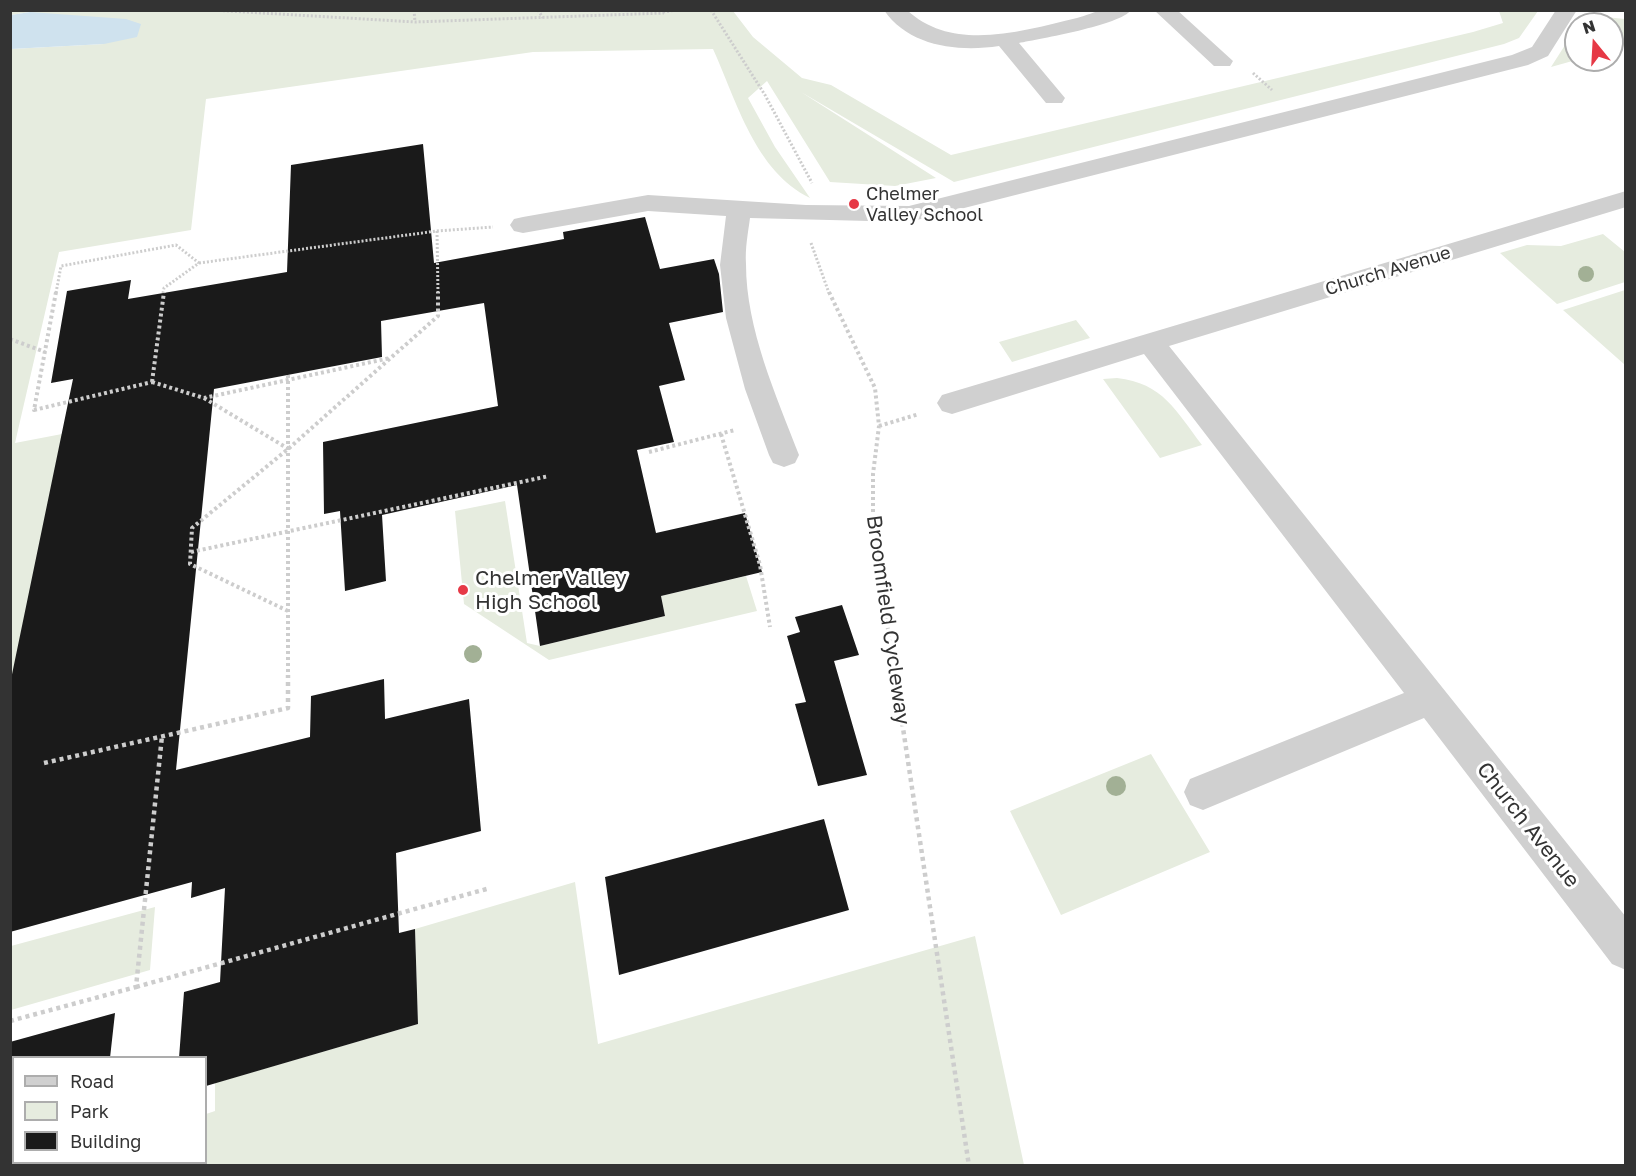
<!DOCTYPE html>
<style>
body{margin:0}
#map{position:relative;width:1636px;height:1176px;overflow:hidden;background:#fff;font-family:"Golos Text",sans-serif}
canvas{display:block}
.frame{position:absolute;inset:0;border:12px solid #333;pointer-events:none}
.legend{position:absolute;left:12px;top:1056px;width:195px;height:108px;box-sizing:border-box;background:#fff;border:2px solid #adadad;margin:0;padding:8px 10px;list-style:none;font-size:18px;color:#333}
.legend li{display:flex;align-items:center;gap:12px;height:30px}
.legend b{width:30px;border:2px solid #adadad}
.north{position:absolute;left:1564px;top:12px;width:60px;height:60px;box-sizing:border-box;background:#fff;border:2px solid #adadad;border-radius:50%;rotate:342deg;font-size:16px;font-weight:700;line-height:24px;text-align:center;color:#333}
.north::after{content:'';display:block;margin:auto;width:21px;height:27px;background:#e63946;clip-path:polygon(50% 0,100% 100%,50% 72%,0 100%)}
</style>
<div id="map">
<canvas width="1636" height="1176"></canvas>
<div class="frame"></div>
<ul class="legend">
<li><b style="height:8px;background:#d0d0d0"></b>Road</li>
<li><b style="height:16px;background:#e6ecdf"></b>Park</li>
<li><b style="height:16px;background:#1a1a1a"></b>Building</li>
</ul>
<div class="north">N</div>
</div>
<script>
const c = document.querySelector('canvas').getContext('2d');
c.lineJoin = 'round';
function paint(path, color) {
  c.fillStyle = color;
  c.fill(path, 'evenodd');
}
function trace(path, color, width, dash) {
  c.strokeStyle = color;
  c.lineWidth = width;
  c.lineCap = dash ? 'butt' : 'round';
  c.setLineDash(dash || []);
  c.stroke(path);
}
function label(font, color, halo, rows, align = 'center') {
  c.font = font + ' "Golos Text",sans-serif';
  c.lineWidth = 6;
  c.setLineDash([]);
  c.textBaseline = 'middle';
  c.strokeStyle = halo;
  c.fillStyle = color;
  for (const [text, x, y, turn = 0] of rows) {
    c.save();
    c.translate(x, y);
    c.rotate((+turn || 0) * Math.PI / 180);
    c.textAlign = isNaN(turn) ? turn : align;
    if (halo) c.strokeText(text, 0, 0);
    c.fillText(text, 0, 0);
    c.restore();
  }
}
paint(new Path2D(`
 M260 10 733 11 753 37 802 78 831 85 951 155 1473 32 1503 23 1499 11H1538L1519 38 1504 44 954 182 801 92 936 178 895 186 830 182 767 81 748 98 775 147 810 198C755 171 737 102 713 49L533 52 206 99 191 230 59 252 15 443 62 434 11 684V49L104 44 30 12 11 15V11Z
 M1585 15 1625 19V46L1612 50V24H1579Z
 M1576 28V60L1551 67Z
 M1603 234 1625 252V282L1557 304 1500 253 1527 245 1561 246Z
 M1625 290H1626L1625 365 1563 310Z
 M1076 320 1090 338 1012 362 999 342Z
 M1117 378C1163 383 1176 411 1202 445L1160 458 1103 379Z
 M505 501 527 643 540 646 665 616 661 596 746 576 757 611 549 660 464 604 455 511Z
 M1151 754 1210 852 1061 915 1010 811Z
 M575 882 598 1044 975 936 1024 1165 39 1166 49 1162H206V1114L215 1111V1083L418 1024 415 929Z
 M155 907 150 970 11 1010V946Z`), '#e6ecdf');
paint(new Path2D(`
 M30 12 126 19 141 24 137 37 104 44 11 49V15Z`), '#cfe2ee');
paint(new Path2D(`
 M423 144 434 263 564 239 563 232 645 217 660 269 714 259 719 274 723 312 669 323 685 380 659 386 674 442 637 450 656 533 745 513 762 572 661 596 665 616 540 646 517 485 382 515 386 581 345 591 340 511 324 514 323 442 498 406 484 303 381 321 382 357 214 389 176 770 310 737 311 696 384 679 385 719 469 699 481 831 396 853 399 933 415 929 418 1024 206 1086V1058H179L184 992 220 982 225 888 191 898 192 882 10 932V684L73 379 51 383 67 291 131 280 128 299 287 272 291 165Z
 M842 605 859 655 834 661 867 775 818 786 795 704 806 702 787 636 800 632 795 617Z
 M824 819 849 910 619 975 605 877Z
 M115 1013 110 1058H10V1042Z`), '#1a1a1a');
trace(new Path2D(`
 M211 10 415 22 664 13
 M414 10 415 22
 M538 10 543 18
 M711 10 765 95 812 183
 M663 12 677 10
 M1253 73 1272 90
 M437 231 438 293
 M811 243 829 293
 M199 263 437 231 493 227
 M56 293 61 266 176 245 199 263 164 288 163 293`), '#cdcdcd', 3, [2, 2]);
trace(new Path2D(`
 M56 292 34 410 152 382
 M829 292 875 388 879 426 873 474V531L895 676
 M10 339 45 352
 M288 375V676
 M152 382 204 398 390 358
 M152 382 164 292
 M204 398 287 448
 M879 426 919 414
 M721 434 760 565 770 627
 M649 452 735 430
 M191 552 549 476
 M288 611 190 564 192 528 288 449 438 316V292`), '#cdcdcd', 4, [3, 3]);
trace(new Path2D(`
 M895 675 969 1166
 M44 763 288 708V675
 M136 987 490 888
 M10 1021 136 987 162 736`), '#cdcdcd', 4.5, [4, 4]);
paint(new Path2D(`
 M884 10H907C953 53 1022 31 1077 18 1086 16 1095 11 1103 10 1112 10 1122 10 1131 10 1121 25 1039 39 1019 43L1065 98 1062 103H1046L999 46C959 52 909 47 884 10Z
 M1154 10H1177L1233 61 1230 66H1214Z
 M1556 10H1577L1548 56 1528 65 909 222 750 218C748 233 745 248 746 264 746 329 776 395 799 455L795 463 784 467 773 463 769 455 745 389 726 318 720 265 726 216 648 211 523 233 514 231 510 225 514 219 523 217 648 195 806 205 909 206 1512 55 1532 47Z
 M1626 191V207L1169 346 1626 917V970L1612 964 1424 718 1203 810 1190 805 1184 792 1190 779 1404 693 1144 354 952 414 942 411 937 403 942 395 952 392Z`), '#d0d0d0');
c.fillStyle = '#a2b095';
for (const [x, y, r] of [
 [1586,274,8],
 [473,654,9],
 [1116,786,10]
]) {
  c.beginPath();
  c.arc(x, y, r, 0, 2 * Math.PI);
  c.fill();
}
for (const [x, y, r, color] of [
 [854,204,6,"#e63946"],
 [463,590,6,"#e63946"]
]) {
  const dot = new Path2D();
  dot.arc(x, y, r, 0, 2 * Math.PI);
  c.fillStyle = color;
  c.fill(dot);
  trace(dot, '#fff', 2);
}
label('18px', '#333', '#fff', [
 ["Chelmer",866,194],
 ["Valley School",866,215]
], 'left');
label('18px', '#333', '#fff', [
 ["Church Avenue",1388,271,-17]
]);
label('21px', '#333', '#fff', [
 ["Chelmer Valley",475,578],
 ["High School",475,602]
], 'left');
label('21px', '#333', '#fff', [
 ["Broomfield Cycleway",888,620,82],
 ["Church Avenue",1528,825,52]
]);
</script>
